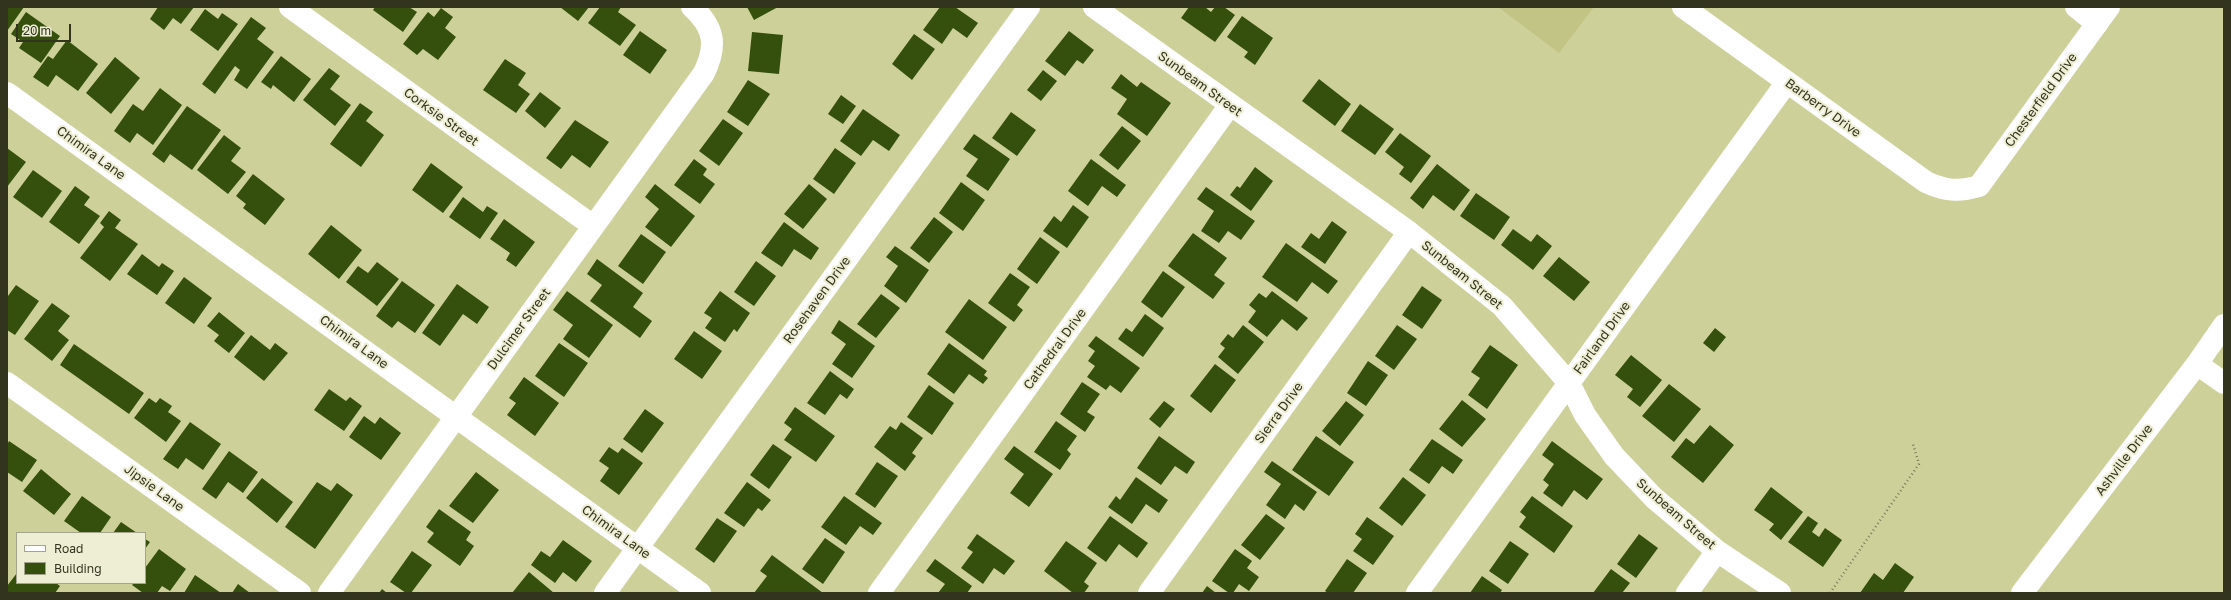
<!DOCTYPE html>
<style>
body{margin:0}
#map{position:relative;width:2231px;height:600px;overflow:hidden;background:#ced09a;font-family:"Golos Text",sans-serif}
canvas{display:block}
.frame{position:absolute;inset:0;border:8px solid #33341e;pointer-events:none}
.legend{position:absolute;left:16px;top:532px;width:130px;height:52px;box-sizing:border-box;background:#edeed3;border:1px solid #a3a48b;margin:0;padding:5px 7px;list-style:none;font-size:12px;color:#33341e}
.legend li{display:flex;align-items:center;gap:8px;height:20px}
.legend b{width:20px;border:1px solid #a3a48b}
.scale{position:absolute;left:16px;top:24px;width:55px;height:18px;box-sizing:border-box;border:2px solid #33341e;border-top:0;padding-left:5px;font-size:12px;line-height:14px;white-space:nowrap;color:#33341e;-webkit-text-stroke:3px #edeed3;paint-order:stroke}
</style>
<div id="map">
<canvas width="2231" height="600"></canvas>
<div class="frame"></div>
<ul class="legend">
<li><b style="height:5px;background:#fff"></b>Road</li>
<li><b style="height:11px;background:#35500d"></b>Building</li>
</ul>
<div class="scale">20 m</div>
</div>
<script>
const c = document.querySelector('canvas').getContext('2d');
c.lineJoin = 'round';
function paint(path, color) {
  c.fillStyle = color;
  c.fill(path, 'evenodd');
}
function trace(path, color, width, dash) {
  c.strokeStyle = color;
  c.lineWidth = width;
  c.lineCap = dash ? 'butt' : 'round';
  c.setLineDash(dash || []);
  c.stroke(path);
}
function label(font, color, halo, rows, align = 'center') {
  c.font = font + ' "Golos Text",sans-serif';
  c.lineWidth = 4;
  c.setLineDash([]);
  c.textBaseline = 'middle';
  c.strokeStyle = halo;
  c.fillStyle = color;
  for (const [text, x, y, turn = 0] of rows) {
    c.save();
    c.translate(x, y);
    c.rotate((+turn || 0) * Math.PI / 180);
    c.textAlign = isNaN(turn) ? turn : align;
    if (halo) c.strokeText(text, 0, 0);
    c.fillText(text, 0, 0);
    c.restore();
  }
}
paint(new Path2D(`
 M1498 7H1594L1559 53Z`), '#c2c486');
paint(new Path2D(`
 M7 7H24L7 31Z
 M158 7H194L181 24 173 18 164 30 150 19Z
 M375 7H409L417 12 403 32 373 10Z
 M560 7H589L578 21Z
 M600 7H621L618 12 636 25 620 46 588 23Z
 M747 7H778L754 20Z
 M940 7H955L978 23 967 38 953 28 942 44 923 30Z
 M1189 7H1205L1211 12 1215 7H1224L1235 15 1215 42 1181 18Z
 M441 8 453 17 445 28 456 37 438 60 423 49 417 55 403 44 428 12 434 17Z
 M205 9 218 19 222 13 238 24 218 51 190 30Z
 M26 12 60 36 41 63 19 48 23 42 11 34Z
 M1242 16 1273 38 1255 65 1244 57 1248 52 1227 37Z
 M251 17 266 28 257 39 274 52 247 89 234 80 240 70 235 66 215 94 202 84Z
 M640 31 667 50 650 74 623 55Z
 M1069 31 1094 50 1083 64 1077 60 1065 76 1045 61Z
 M752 32 783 35 779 74 748 71Z
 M914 34 935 49 912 80 892 64Z
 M67 40 98 64 78 91 56 75 48 87 33 77 48 56 53 59Z
 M281 56 311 79 294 102 273 85 271 89 261 82Z
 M115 57 140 78 111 114 86 93Z
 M505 59 526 73 518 85 530 94 516 113 483 90Z
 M329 68 340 76 330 89 351 105 335 126 303 100Z
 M1043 70 1057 81 1041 101 1027 90Z
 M1121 74 1137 87 1141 82 1171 103 1147 136 1117 114 1127 99 1111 88Z
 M1319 79 1351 104 1335 126 1302 101Z
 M748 80 770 94 748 126 727 112Z
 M160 88 182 105 153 145 137 133 130 143 114 131 133 104 143 111Z
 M540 92 561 108 545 128 525 111Z
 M841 95 856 106 843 124 828 114Z
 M360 103 373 112 366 121 384 135 361 167 330 144Z
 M1360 104 1394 129 1375 155 1341 131Z
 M187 106 221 130 192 170 170 154 164 163 152 154Z
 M863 109 900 135 889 151 873 140 861 156 840 141Z
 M1011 112 1036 130 1017 156 992 138Z
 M723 119 743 133 719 166 699 151Z
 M575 120 609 142 590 168 572 155 561 169 546 158Z
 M1122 126 1141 141 1118 170 1099 155Z
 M1400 133 1431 156 1411 183 1399 174 1404 167 1385 152Z
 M974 134 1010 159 988 191 966 176 978 159 963 149Z
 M224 135 241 148 231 161 246 172 228 194 197 170Z
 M7 148 26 162 7 187Z
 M835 148 856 163 834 194 813 179Z
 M694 159 707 169 703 175 715 184 700 204 674 185Z
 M1091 159 1126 185 1117 197 1102 186 1088 206 1068 191Z
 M431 163 463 187 443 213 412 190Z
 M1437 164 1470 190 1454 211 1433 195 1423 209 1410 198Z
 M1255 167 1273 181 1251 211 1230 195 1237 186 1240 188Z
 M33 170 62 191 42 218 13 197Z
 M253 174 285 199 265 225 243 208 246 204 236 196Z
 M961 182 985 200 963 231 939 213Z
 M655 184 695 216 671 247 645 227 659 209 645 197Z
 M809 184 827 199 803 229 784 214Z
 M75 186 90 197 84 205 100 216 79 244 49 222Z
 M1206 187 1255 221 1241 240 1228 231 1219 243 1201 231 1214 211 1197 199Z
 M1476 193 1510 217 1494 240 1460 216Z
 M463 197 483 212 487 206 498 213 480 239 449 217Z
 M1073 205 1089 217 1067 248 1043 231 1054 216 1061 222Z
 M109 211 121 220 115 228 138 244 110 281 80 258 104 227 100 223Z
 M934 217 953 232 929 263 910 248Z
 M504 219 535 242 516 267 506 260 510 253 490 239Z
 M1332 221 1347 232 1325 264 1301 247 1311 233 1319 239Z
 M784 222 819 248 811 260 794 249 782 267 761 253Z
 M331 225 362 250 339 279 308 254Z
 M1513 229 1531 242 1537 234 1552 246 1533 270 1501 245Z
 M1193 233 1227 258 1214 275 1225 283 1213 299 1168 266Z
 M641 234 666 252 643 284 618 266Z
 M1040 237 1060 252 1037 284 1017 269Z
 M1286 243 1338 281 1328 294 1312 282 1297 302 1262 277Z
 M895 246 929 270 906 303 884 286 898 266 886 257Z
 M142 254 159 267 162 263 174 271 157 295 127 274Z
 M1559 257 1590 282 1574 301 1543 276Z
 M597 259 643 293 633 307 652 321 640 338 590 301 602 285 587 274Z
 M756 261 776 276 754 306 734 292Z
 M377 262 399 279 377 306 346 282 358 266 368 273Z
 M1163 271 1185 287 1162 318 1141 302Z
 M1010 273 1030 287 1017 305 1023 310 1014 322 988 303Z
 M184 277 212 298 194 324 165 303Z
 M402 281 435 305 415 333 398 321 392 328 376 316Z
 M457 284 489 307 477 324 463 314 440 346 422 333Z
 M16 285 39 301 15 335 7 330V295L8 296Z
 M1422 286 1442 300 1422 329 1402 315Z
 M567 291 613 325 589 358 563 339 573 325 553 310Z
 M720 291 750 313 737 332 734 329 725 342 705 328 712 318 704 313Z
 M1272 291 1308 318 1297 331 1282 319 1267 337 1248 322 1256 311 1249 305 1259 293 1266 298Z
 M881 294 900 308 876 338 857 324Z
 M969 299 1007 327 983 360 945 332Z
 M52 303 70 316 58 331 69 340 52 361 24 339Z
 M219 312 245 333 229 353 214 341 219 335 207 326Z
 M1145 314 1164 328 1143 357 1118 339 1126 328 1132 332Z
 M839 320 875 346 852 378 832 364 846 344 831 333Z
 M1243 325 1264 342 1238 374 1218 357 1225 348 1220 344 1228 334 1233 338Z
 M1397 325 1417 339 1394 370 1375 356Z
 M1715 328 1726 337 1714 352 1703 343Z
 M694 331 722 351 702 379 674 359Z
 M251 335 270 350 275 343 288 353 264 381 234 357Z
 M1096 336 1140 368 1121 393 1110 385 1106 390 1087 377 1095 366 1088 361 1095 351 1088 346Z
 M559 343 588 363 564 397 535 376Z
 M949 343 987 371 984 375 988 378 983 384 969 374 954 394 927 374Z
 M74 344 144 393 129 414 60 365Z
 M1490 345 1518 365 1487 409 1468 395 1480 378 1471 372Z
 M1631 355 1662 380 1640 407 1627 397 1633 389 1615 375Z
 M1368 361 1388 375 1366 406 1347 393Z
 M1215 364 1236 380 1211 413 1190 396Z
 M830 371 854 389 847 399 840 394 825 415 807 403Z
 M524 377 559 403 535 436 507 415 516 403 509 398Z
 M1082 382 1100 394 1087 412 1095 417 1085 432 1060 414Z
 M1669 384 1701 409 1674 442 1642 416Z
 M929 385 954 403 932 435 907 417Z
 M329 389 346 401 350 397 362 406 344 431 314 410Z
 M149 398 156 403 160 398 172 406 168 412 181 421 166 442 134 418Z
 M1462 400 1486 419 1462 447 1439 429Z
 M1164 401 1175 409 1160 428 1149 419Z
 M1346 401 1364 415 1340 446 1322 431Z
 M795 407 835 436 816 462 784 440 792 429 784 423Z
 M645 409 664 423 642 453 623 439Z
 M364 416 375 424 380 417 401 433 381 460 349 437Z
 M1056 421 1077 436 1067 450 1071 454 1060 470 1034 452Z
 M190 422 221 444 203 470 186 458 178 469 163 459Z
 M901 422 923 438 912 453 916 456 905 471 874 447 890 426 896 430Z
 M1710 425 1734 445 1703 483 1671 457 1686 438 1694 444Z
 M1159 436 1195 462 1187 474 1175 466 1161 485 1137 468Z
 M1316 436 1354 462 1329 496 1292 470Z
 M1432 439 1463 460 1453 474 1442 466 1429 484 1409 470Z
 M9 441 37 460 22 482 7 472V445Z
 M1552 441 1603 479 1587 500 1574 490 1562 507 1543 493 1549 485 1543 480 1554 464 1542 455Z
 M773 444 792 457 769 489 750 475Z
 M1014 446 1053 474 1029 507 1010 493 1024 474 1004 459Z
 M609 447 618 453 622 448 643 463 619 495 600 481 609 468 599 461Z
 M229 451 258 472 243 493 228 482 216 499 202 489Z
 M1272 461 1317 492 1304 511 1295 504 1285 519 1266 505 1281 484 1264 472Z
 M877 462 898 476 875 508 855 494Z
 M41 469 71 494 54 515 23 491Z
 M476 472 499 490 473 523 449 506Z
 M1136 477 1168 500 1159 513 1146 504 1132 524 1108 507 1116 496 1120 500Z
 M1403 477 1426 495 1402 526 1379 508Z
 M262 478 293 502 277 523 246 498Z
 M317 482 331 491 337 483 353 495 315 549 285 527Z
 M747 482 771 500 762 511 758 508 744 527 724 513Z
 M1771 487 1803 512 1781 540 1769 530 1774 524 1754 510Z
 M82 496 111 517 100 533H81L64 521Z
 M844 496 882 523 873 535 860 526 846 545 821 527Z
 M1532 496 1573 526 1554 553 1519 527 1526 517 1520 512Z
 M439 509 471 532 466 540 474 546 460 566 427 542 434 533 426 527Z
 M1266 514 1285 528 1260 560 1241 545Z
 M1110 516 1148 543 1137 558 1119 544 1106 562 1087 548Z
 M1808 516 1818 523 1812 532 1819 537 1825 528 1842 540 1823 567 1788 542Z
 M1367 517 1394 536 1373 565 1353 551 1362 539 1355 534Z
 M717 518 737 531 714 563 695 549Z
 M121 522 137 533H113Z
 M977 534 1015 561 1004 575 994 568 983 584 961 568 973 552 967 548Z
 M1639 534 1658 548 1636 578 1617 564Z
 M825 538 845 552 823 584 802 569Z
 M145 539 150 542 145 549Z
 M563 540 592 561 576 582 563 572 555 583 531 565 541 551 550 557Z
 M1066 541 1097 563 1084 582 1089 586 1084 593H1073L1044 571Z
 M1510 541 1529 554 1508 584 1489 571Z
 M159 549 186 569 170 591 162 586 157 593H143L132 585 134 583H145V568Z
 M1235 549 1252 561 1247 568 1259 577 1249 591 1239 584 1233 593H1229L1212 581Z
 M412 551 432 565 411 593H406L390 582Z
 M772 555 823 593H754L767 576 760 571Z
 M935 559 972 586 967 593H938L945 584 926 571Z
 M1347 559 1367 573 1353 593H1328L1325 591Z
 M1895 563 1914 577 1903 593H1860L1874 573 1883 580Z
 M1611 569 1630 583 1622 593H1593Z
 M529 572 554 593H512Z
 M17 573V583H56L60 586 55 593H7V586Z
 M195 575 221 593H184Z
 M1482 576 1502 590 1500 593H1470Z
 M238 584 250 593H232Z
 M1207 586 1216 593H1202Z
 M382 589 387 593H379Z`), '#35500d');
trace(new Path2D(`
 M1830 593 1919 464 1913 444`), '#7d7e59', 2.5, [1, 3]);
trace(new Path2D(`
 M290 7 593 226
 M1094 7 1409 232 1502 306 1569 383 1585 415 1614 456 1654 498 1717 551 1780 593
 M1683 7 1926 182C1945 191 1959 192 1979 186L2109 7
 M2076 7 2097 24
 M7 93 700 593
 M2197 364 2224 383
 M7 383 300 593
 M329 593 704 73C717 46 715 28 692 7
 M605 593 1029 7
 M879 593 1230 105
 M1149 593 1409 232
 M1417 593 1787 82
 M1687 593 1717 551
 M2022 593 2197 364 2224 325`), '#fff', 22);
label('13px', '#33341e', '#edeed3', [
 ["Sunbeam Street",1200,84,36],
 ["Chesterfield Drive",2041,100,-54],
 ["Barberry Drive",1823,108,36],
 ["Corksie Street",441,117,36],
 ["Chimira Lane",91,153,36],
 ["Sunbeam Street",1462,275,39],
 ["Rosehaven Drive",817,300,-54],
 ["Dulcimer Street",519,329,-54],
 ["Fairland Drive",1602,338,-54],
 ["Chimira Lane",354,342,36],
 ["Cathedral Drive",1055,349,-54],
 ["Sierra Drive",1279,413,-54],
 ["Ashville Drive",2124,460,-53],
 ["Jipsie Lane",154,488,36],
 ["Sunbeam Street",1676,514,41],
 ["Chimira Lane",616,532,36]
]);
</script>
